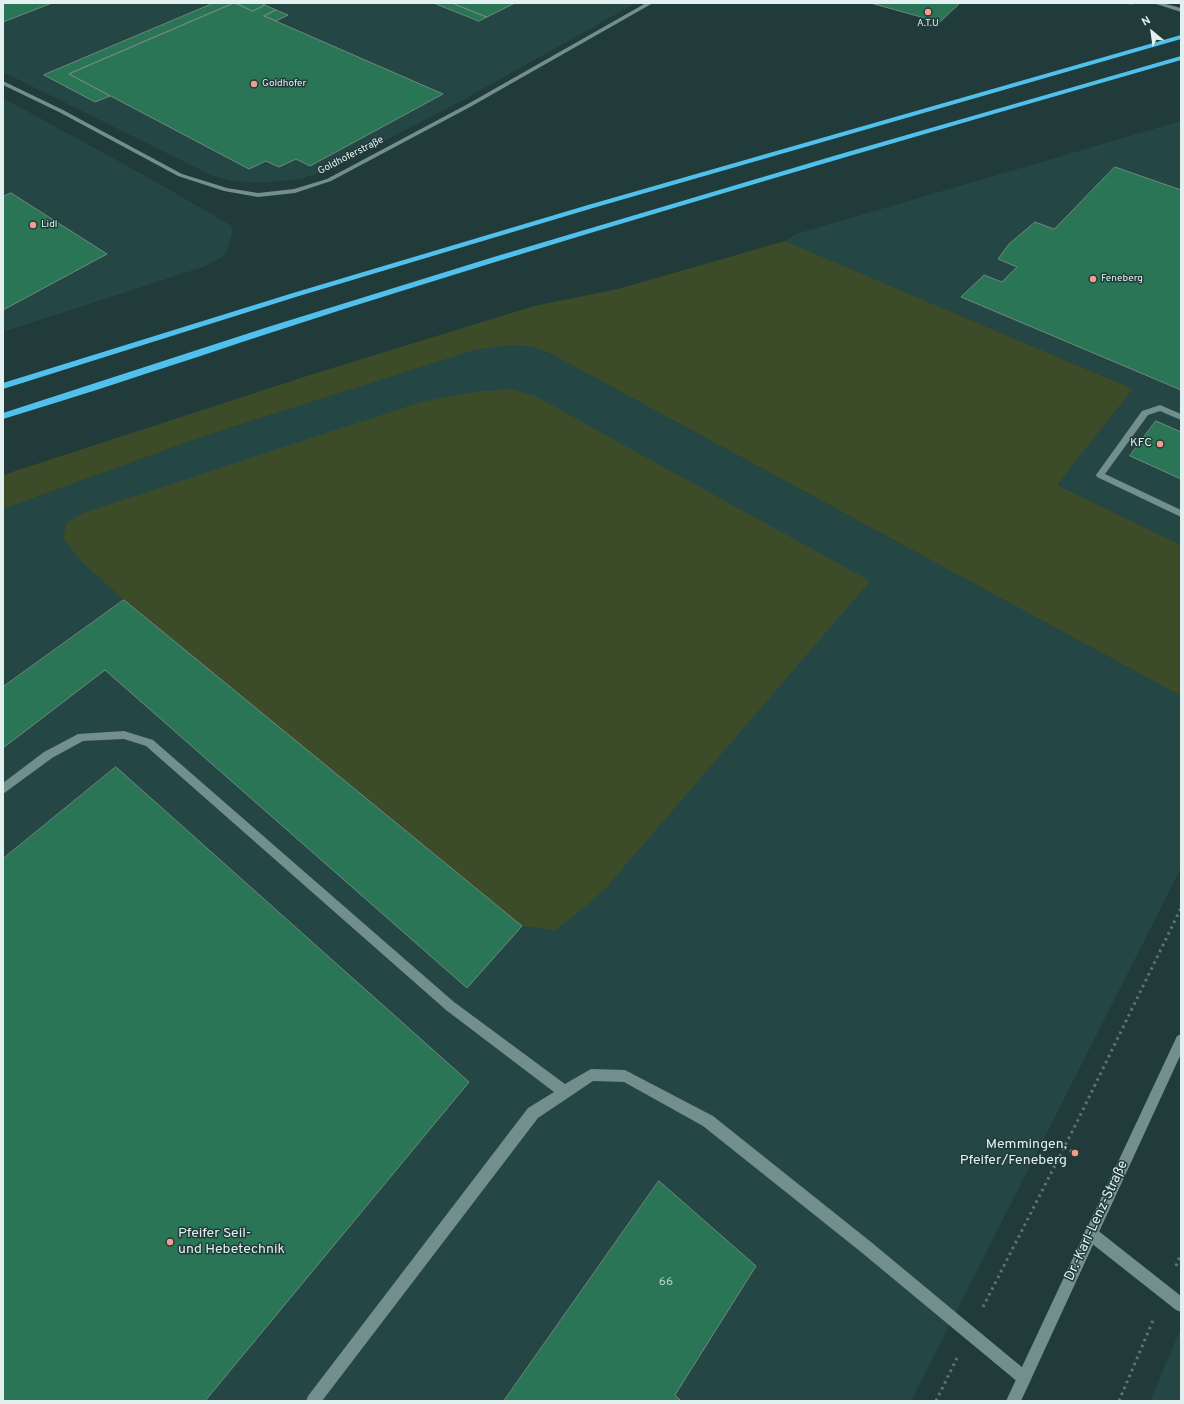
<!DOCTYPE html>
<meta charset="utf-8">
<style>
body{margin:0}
#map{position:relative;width:1184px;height:1404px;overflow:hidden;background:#213b3a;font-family:Overpass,sans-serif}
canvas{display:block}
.frame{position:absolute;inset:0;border:4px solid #e2f1f0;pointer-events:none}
.north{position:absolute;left:1132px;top:12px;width:40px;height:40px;-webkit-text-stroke:3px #213b3a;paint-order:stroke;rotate:331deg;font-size:11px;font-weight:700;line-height:16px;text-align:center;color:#e2f1f0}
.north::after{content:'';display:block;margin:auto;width:14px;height:18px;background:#e2f1f0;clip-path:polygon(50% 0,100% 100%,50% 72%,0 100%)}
</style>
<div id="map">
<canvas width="1184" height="1404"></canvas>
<div class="frame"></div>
<div class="north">N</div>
</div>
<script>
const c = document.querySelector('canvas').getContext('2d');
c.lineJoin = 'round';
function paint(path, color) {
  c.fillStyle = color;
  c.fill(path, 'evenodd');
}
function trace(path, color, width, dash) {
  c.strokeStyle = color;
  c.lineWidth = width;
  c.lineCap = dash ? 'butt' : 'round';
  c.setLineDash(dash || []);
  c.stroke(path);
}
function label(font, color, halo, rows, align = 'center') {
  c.font = font + ' Overpass,sans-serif';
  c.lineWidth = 3;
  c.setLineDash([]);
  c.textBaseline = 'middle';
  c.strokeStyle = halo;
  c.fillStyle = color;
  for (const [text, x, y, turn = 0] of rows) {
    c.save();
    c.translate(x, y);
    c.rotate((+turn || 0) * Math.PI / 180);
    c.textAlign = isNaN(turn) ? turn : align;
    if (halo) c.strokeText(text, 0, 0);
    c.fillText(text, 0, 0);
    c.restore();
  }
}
paint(new Path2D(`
 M3 3H636L454 105 355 156 322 172 300 179 259 183 233 181 211 175 3 72Z
 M3 98 151 179 230 225 233 229 227 252 221 258 206 266 3 332Z
 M1181 121V545L1057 485 1133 389 785 241 796 234Z
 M511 344 530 345 557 357 1181 696V868L911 1401H3V509L207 435 475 350Z
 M1181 1328V1401H1150Z`), '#244746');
paint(new Path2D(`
 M785 241 1133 389 1057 485 1181 545V696L557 357C525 340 510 345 475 350L207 435 3 509V475L313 374 534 306 618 289Z
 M510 389 535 396 870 581 605 889 576 914 555 930 522 926 124 600 81 561 63 538 67 523 83 513 421 402 473 392Z`), '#3c4c28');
const building = new Path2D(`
 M3 3H52L3 22Z
 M214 3H234L69 74 110 96 95 102 44 75Z
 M234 3 253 11 265 5 276 10 264 16 443 94 310 166 296 159 279 167 266 161 249 169 69 74Z
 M236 3H260L265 5 253 11Z
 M434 3H452L487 17 479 21Z
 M452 3H515L487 17Z
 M871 3H960L940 22Z
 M276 10 288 15 276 21 264 16Z
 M1115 167 1181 190V390L961 297 984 275 1002 282 1017 267 998 259 1009 244 1035 222 1054 229Z
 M11 193 107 254 3 310V197Z
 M1156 421 1181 432V479L1130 456Z
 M124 600 522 926 467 988 105 670 3 748V687Z
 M116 767 469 1082 205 1401H3V859Z
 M659 1181 756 1266 675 1395 681 1401H504Z`);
paint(building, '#297555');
trace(building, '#71887c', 1);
trace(new Path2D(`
 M1125 3 1134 5`), '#5e7473', 1.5, [1, 2]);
trace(new Path2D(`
 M1064 1147 1075 1153
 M1176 1266 1181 1254
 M983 1307 1076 1124 1181 908
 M936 1401 957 1358
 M1119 1401 1154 1318`), '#5e7473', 3, [2.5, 4]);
paint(new Path2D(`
 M1160 405 1181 414V420L1160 411 1148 415 1105 474 1181 510V517L1097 477 1096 475 1142 411Z
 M124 731 153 740 454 1002 565 1084 591 1069 625 1070 713 1116 871 1242 1029 1373 1031 1378 1029 1383 1024 1385 1019 1383 861 1252 703 1126 624 1082 593 1081 538 1118 322 1401H306L308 1396 528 1108 554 1092 446 1010 146 746 124 739 83 741 52 758 3 794V783L44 752 78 734Z
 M1091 1227 1096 1229 1181 1296V1312L1176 1310 1086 1239 1084 1234 1086 1229Z`), '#728e8d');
paint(new Path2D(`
 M646 3H653L470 107 331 181 295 193 258 197 224 191 178 176 59 112 3 85V81L5 82 63 110 182 174 227 188 258 193 294 189 327 179 466 105Z`), '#728e8d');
paint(new Path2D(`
 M1153 3H1162L1181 8V12Z
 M1181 1034V1054L1021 1401H1006L1177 1036Z`), '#728e8d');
paint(new Path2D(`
 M1181 35V39L593 208 299 296 3 389V383L293 293 588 205Z
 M1181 56V60C917 136 654 212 392 294 262 334 133 380 3 419V413L271 326 497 256 837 155Z`), '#50c1ed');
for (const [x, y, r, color] of [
 [928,12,4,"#f49d8d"],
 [254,84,4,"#f49d8d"],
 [33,225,4,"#f49d8d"],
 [1093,279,4,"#f49d8d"],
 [1160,444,4,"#f49d8d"],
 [1075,1153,4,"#f49d8d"],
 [170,1242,4,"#f49d8d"]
]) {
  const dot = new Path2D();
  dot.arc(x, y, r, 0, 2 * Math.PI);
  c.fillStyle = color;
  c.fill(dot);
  trace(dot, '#213b3a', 1.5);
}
label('10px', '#e2f1f0', '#213b3a', [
 ["A.T.U",928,24,"center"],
 ["Goldhofer",262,84],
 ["Lidl",41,225],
 ["Feneberg",1101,279]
], 'left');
label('10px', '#e2f1f0', '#213b3a', [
 ["Goldhoferstraße",351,156,-27]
]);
label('12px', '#e2f1f0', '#213b3a', [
 ["KFC",1152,444]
], 'right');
label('12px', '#b4d2c9', null, [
 ["66",666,1283]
]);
label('14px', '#e2f1f0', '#213b3a', [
 ["Memmingen,",1067,1145],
 ["Pfeifer/Feneberg",1067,1161],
 ["Pfeifer Seil-",178,1234,"left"],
 ["und Hebetechnik",178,1250,"left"]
], 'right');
label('14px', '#e2f1f0', '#213b3a', [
 ["Dr.-Karl-Lenz-Straße",1097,1221,-65]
]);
</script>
